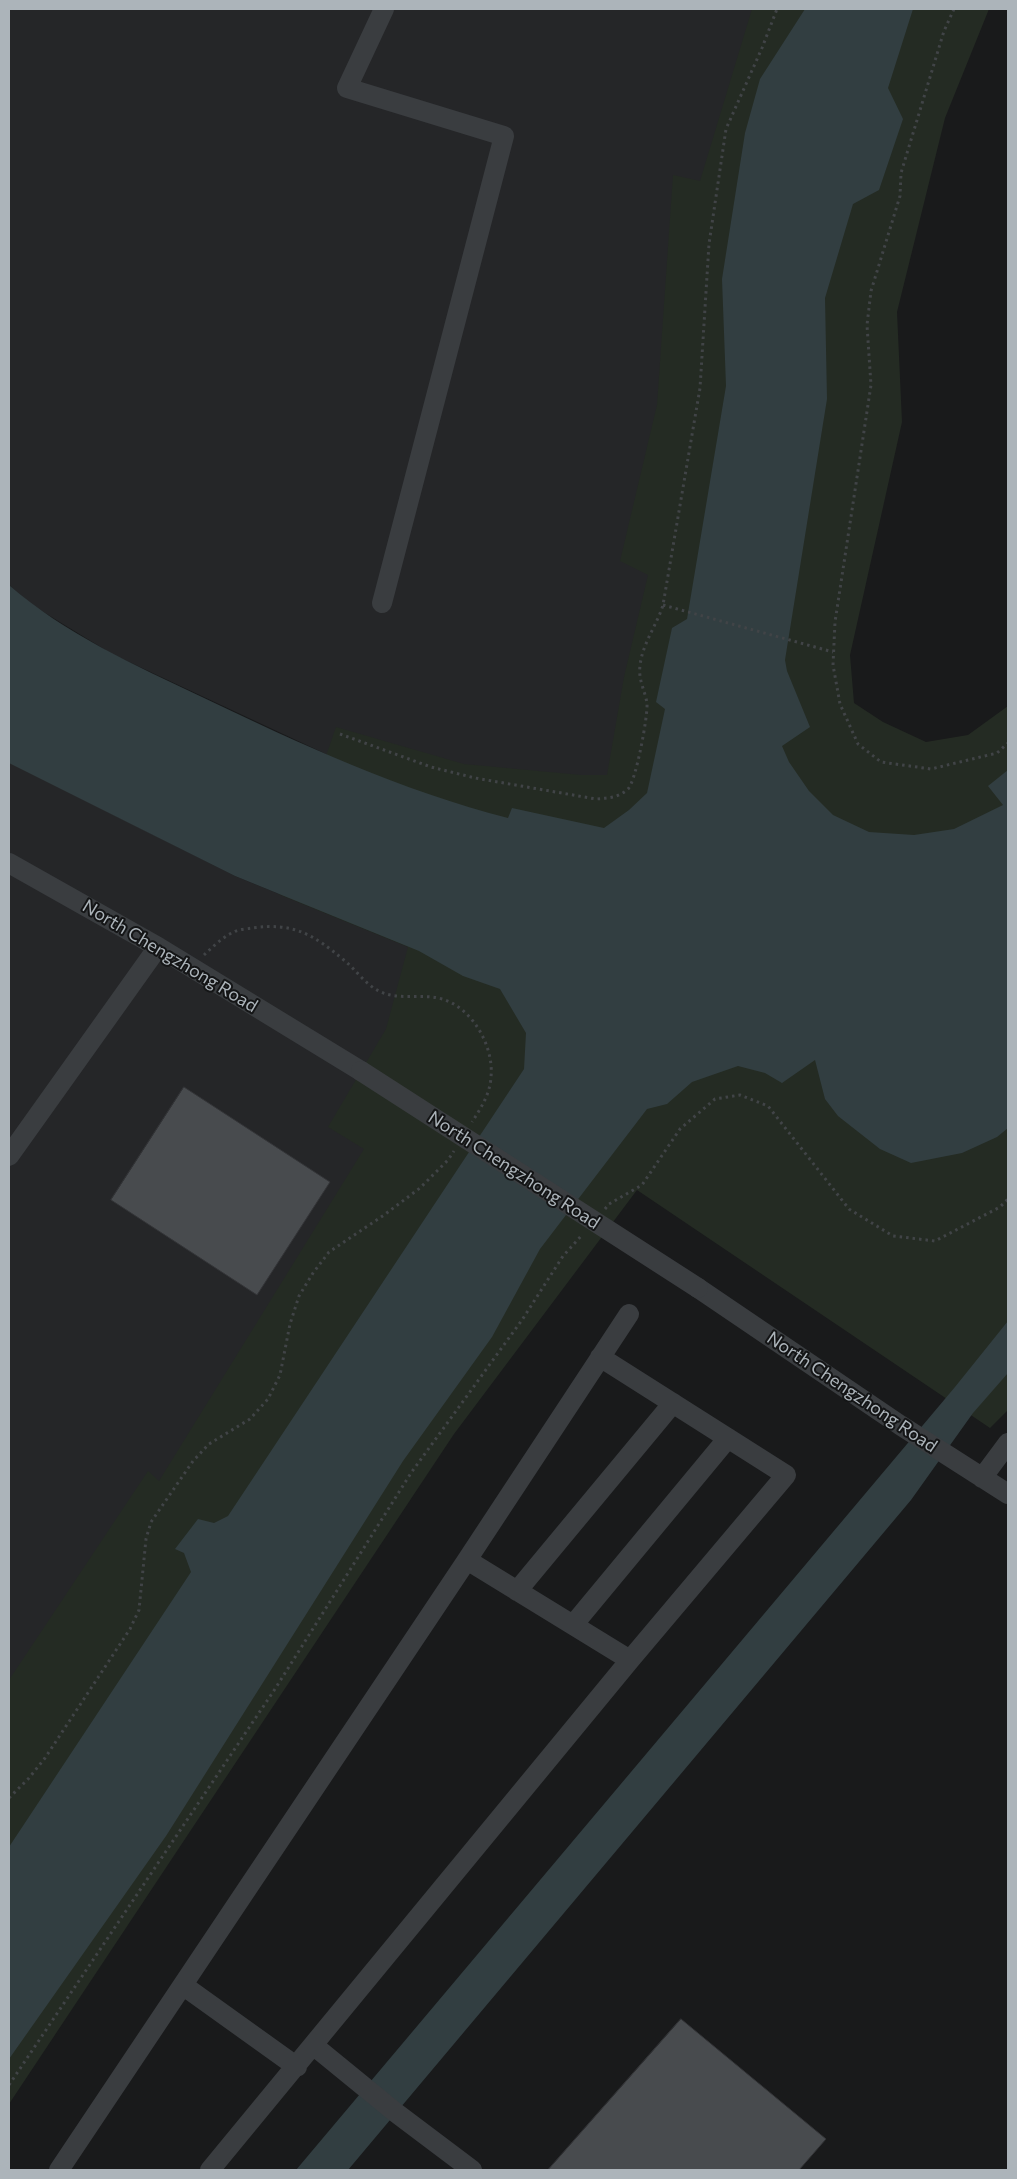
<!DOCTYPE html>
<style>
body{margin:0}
#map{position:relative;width:1017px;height:2179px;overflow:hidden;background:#191a1b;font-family:Commissioner,sans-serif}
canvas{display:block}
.frame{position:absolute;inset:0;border:10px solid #acb4ba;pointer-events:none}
</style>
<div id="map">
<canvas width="1017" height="2179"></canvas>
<div class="frame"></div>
</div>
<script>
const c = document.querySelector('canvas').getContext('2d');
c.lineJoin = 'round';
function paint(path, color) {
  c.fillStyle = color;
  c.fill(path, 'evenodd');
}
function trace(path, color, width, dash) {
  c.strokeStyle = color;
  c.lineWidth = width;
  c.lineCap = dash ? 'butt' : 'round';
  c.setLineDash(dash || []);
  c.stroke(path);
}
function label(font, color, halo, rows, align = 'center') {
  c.font = font + ' Commissioner,sans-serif';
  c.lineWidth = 4;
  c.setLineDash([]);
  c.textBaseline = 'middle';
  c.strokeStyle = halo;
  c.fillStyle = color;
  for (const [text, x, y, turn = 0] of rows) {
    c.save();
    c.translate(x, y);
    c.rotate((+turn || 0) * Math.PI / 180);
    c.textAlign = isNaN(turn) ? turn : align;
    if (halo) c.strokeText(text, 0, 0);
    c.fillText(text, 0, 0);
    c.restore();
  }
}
paint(new Path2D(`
 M9 9H805L647 793 343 762 112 654 32 605 9 585Z
 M9 759 61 788 235 876 419 951 463 976 9 1847Z`), '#252628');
paint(new Path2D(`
 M752 9H989L945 118 897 312 902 422 850 655 854 703 883 722 926 742 968 735 1008 706V1410L990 1428 637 1190 454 1434 9 2104V1680L148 1471 159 1481 364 1149 328 1127 386 1029 408 947 278 894 336 727 464 764 581 775H607L624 677 648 575 620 561 657 405 673 175 700 181Z`), '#242b23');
paint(new Path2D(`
 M805 9H913L888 88 903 119 879 190 853 204 825 298 827 399 785 660 787 671 810 727 782 746 789 762 809 791 833 815 869 832 914 835 954 829 1003 805 988 786 1008 770V1128L997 1137 962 1153 911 1163 880 1149 838 1116 825 1099 815 1060 782 1083 765 1073 738 1066 692 1082 667 1104 647 1109 540 1249 492 1337 403 1461 166 1836 9 2059V1847L191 1572 184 1553 175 1549 198 1519 214 1523 228 1516 524 1069 526 1033 500 989 463 976 419 951 235 876 9 763V585C65 634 135 665 202 697 300 744 402 791 508 818L512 808 604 828 629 810 647 793 665 709 656 702 672 628 687 619 726 386 722 279 745 133 760 79Z
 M1008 1321V1373L973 1413 911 1500 348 2170H296L955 1387Z`), '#323e41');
const building = new Path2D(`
 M184 1087 330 1182 257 1295 111 1200Z
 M681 2019 826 2139 799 2170H548Z`);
paint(building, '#484b4e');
trace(building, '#333437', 1);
trace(new Path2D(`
 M954 9 944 31 901 173 900 196 871 291 867 325 871 385 835 622 833 665 840 704 858 744 881 762 931 769 997 753 1008 743
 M663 605 833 652
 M340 734 431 767 475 778 596 799C608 798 618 798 628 789 636 781 648 716 647 703 645 691 638 679 640 666 642 644 657 625 663 605L700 388 709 244 726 129 762 48 777 9
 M204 955C213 947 222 937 234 932 239 929 247 929 252 928 294 922 314 935 345 961 356 970 366 985 379 991 398 1001 422 993 442 999 473 1008 494 1047 491 1077 490 1094 481 1108 472 1122
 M605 1209 609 1204 642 1185 680 1129 715 1099 740 1095 768 1106 849 1209 893 1236 935 1241 1000 1207 1008 1199
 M9 1798 29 1778 45 1758 130 1629 139 1610 146 1539 151 1522 193 1461 209 1444 250 1419 268 1399 280 1375 290 1324 299 1296 313 1273 329 1252 384 1215 420 1188 448 1160 454 1151
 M9 2085 275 1689 411 1473 522 1320 563 1256 583 1234`), '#414447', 3, [2.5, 4]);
trace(new Path2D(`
 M382 603 504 136 347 88 384 9
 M9 863 158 947 361 1071
 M9 1156 158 947
 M698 1288 900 1425 1008 1494
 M982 1478 1008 1443
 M467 1560 630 1660
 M517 1591 673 1403
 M573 1625 728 1438
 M184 1986 297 2067
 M313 2045 395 2112 472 2170
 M59 2170 467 1560 629 1314
 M210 2170 630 1660 786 1475 600 1357`), '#3a3d40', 20);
trace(new Path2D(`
 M361 1071 698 1288`), '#3a3d40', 20);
label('18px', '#acb4ba', '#141516', [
 ["North Chengzhong Road",170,956,31],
 ["North Chengzhong Road",514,1170,33],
 ["North Chengzhong Road",852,1392,34]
]);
</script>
